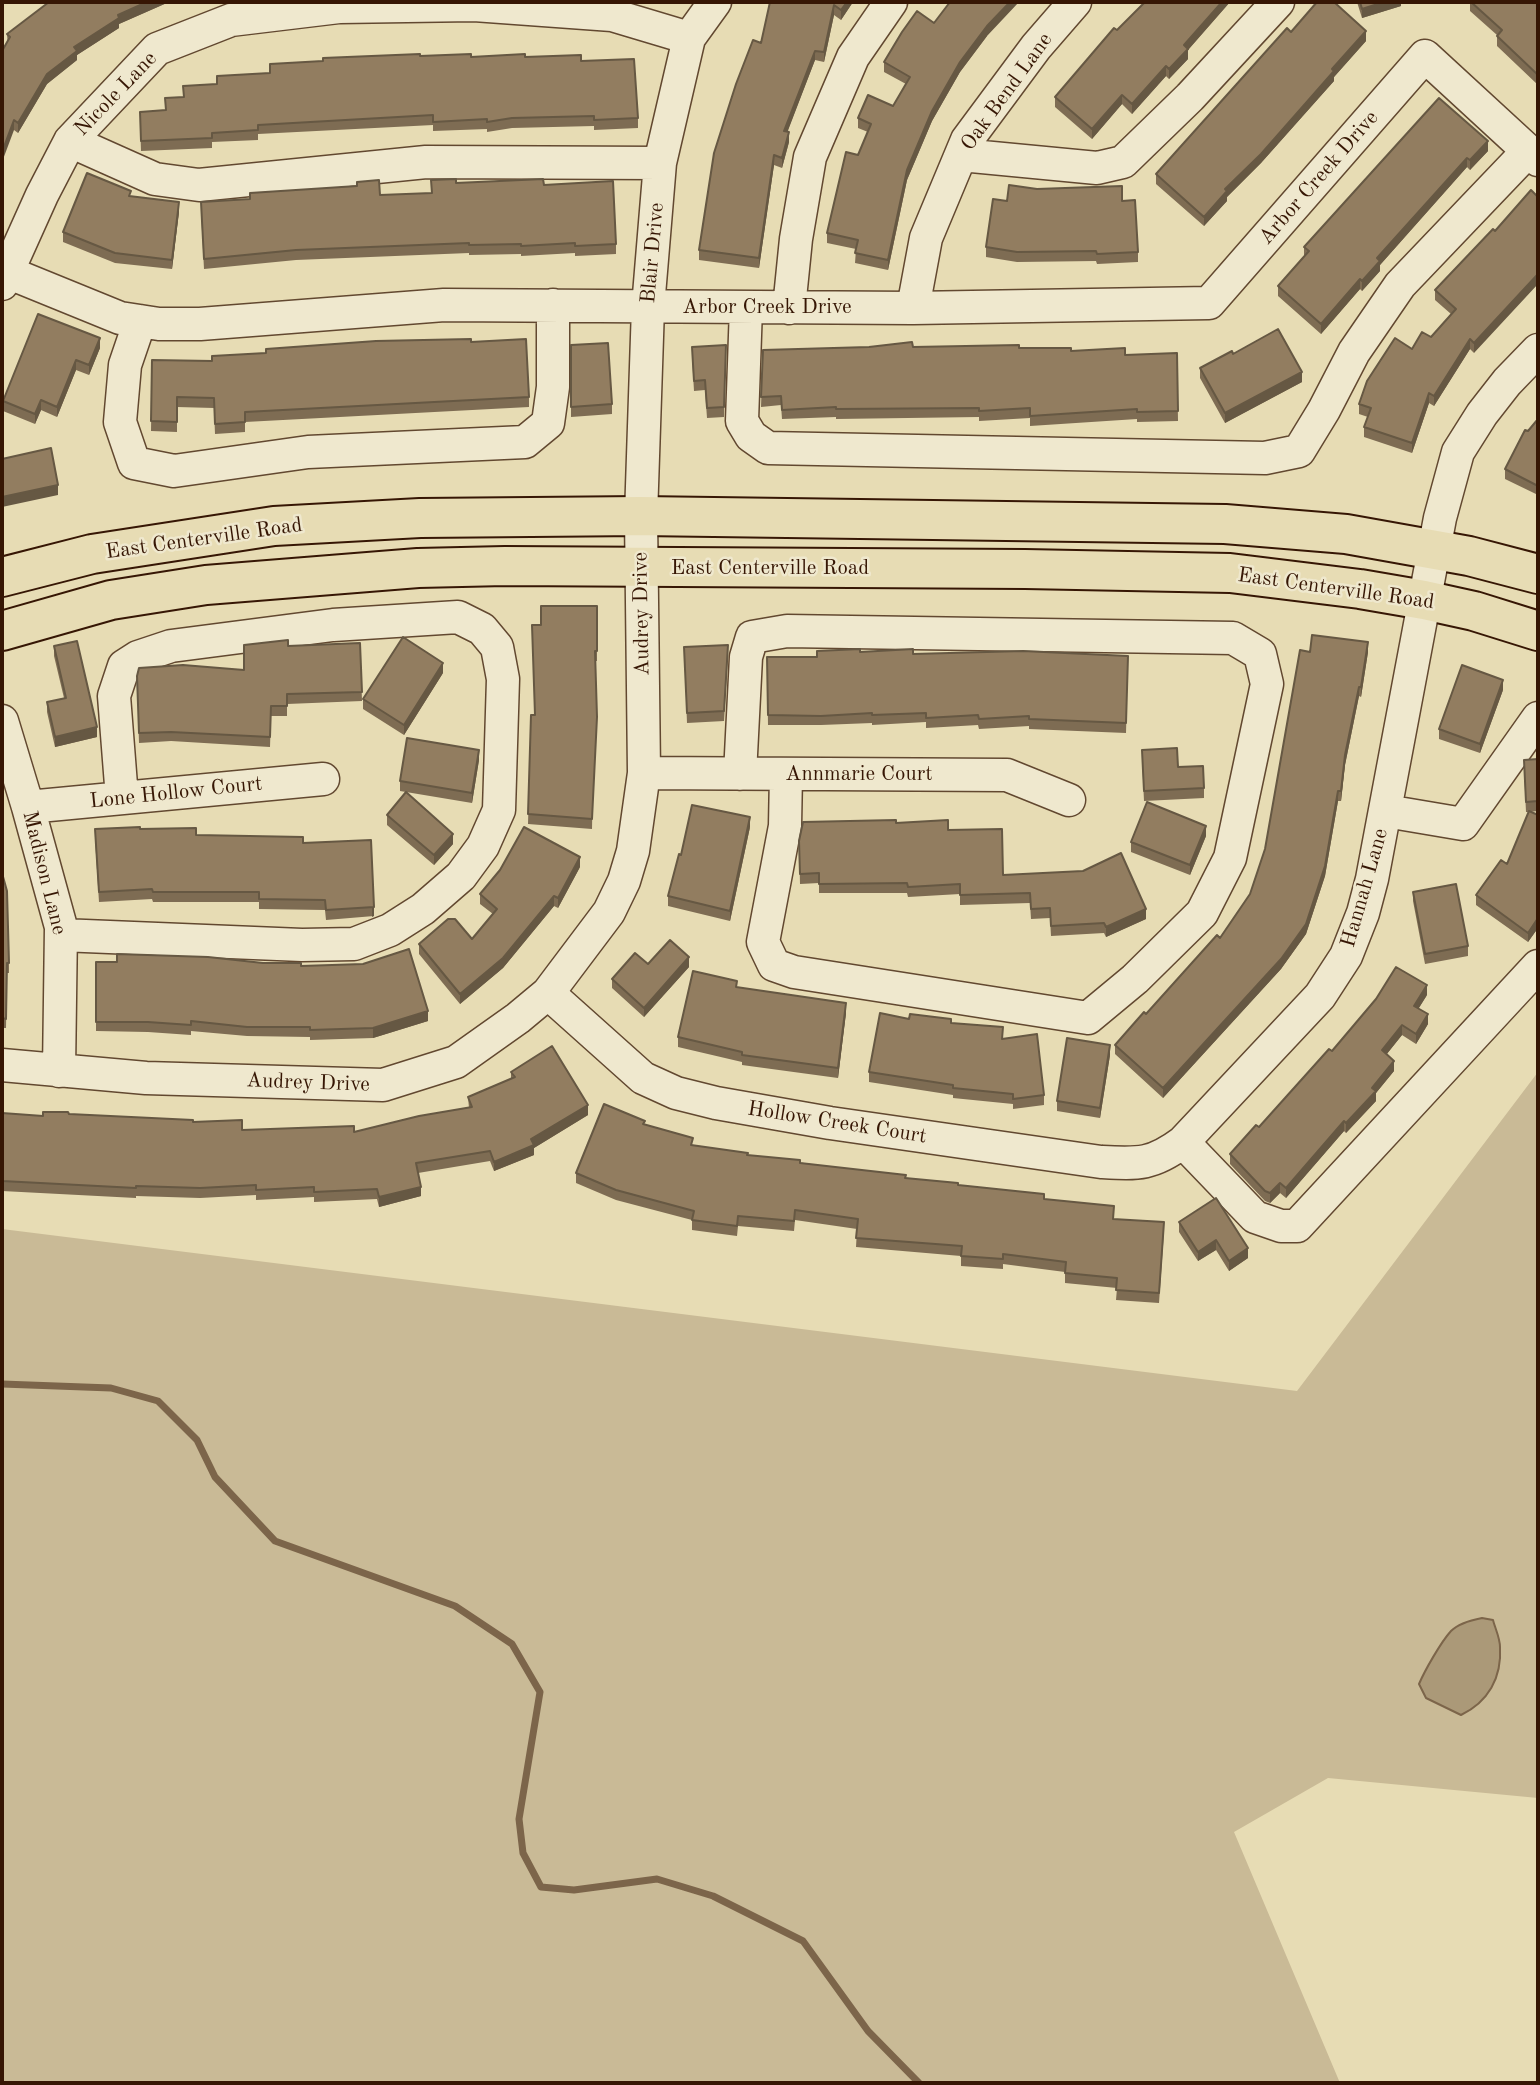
<!DOCTYPE html>
<style>
body{margin:0}
#map{position:relative;width:1540px;height:2085px;overflow:hidden;background:#e7dcb4;font-family:"Old Standard TT",serif}
canvas{display:block}
.frame{position:absolute;inset:0;border:4px solid #361604;pointer-events:none}
</style>
<div id="map">
<canvas width="1540" height="2085"></canvas>
<div class="frame"></div>
</div>
<script>
const c = document.querySelector('canvas').getContext('2d');
c.lineJoin = 'round';
function paint(path, color) {
  c.fillStyle = color;
  c.fill(path, 'evenodd');
}
function trace(path, color, width, dash) {
  c.strokeStyle = color;
  c.lineWidth = width;
  c.lineCap = dash ? 'butt' : 'round';
  c.setLineDash(dash || []);
  c.stroke(path);
}
function label(font, color, halo, rows, align = 'center') {
  c.font = font + ' "Old Standard TT",serif';
  c.lineWidth = 5;
  c.setLineDash([]);
  c.textBaseline = 'middle';
  c.strokeStyle = halo;
  c.fillStyle = color;
  for (const [text, x, y, turn = 0] of rows) {
    c.save();
    c.translate(x, y);
    c.rotate((+turn || 0) * Math.PI / 180);
    c.textAlign = isNaN(turn) ? turn : align;
    if (halo) c.strokeText(text, 0, 0);
    c.fillText(text, 0, 0);
    c.restore();
  }
}
paint(new Path2D(`
 M1538 1072V1798L1328 1778 1234 1832 1340 2083H2V1229L1297 1391Z`), '#c9ba96');
const water = new Path2D(`
 M1482 1618 1493 1620C1495 1628 1500 1638 1500 1647 1502 1678 1488 1702 1461 1715L1426 1698 1419 1684C1425 1670 1441 1642 1451 1631 1458 1624 1472 1620 1482 1618Z`);
paint(water, '#ab9978');
trace(water, '#7c654a', 2);
trace(new Path2D(`
 M2 1384 111 1388 158 1401 197 1440 215 1477 275 1541 455 1606 512 1644 540 1692 519 1819 523 1853 541 1887 574 1890 657 1879 713 1896 803 1941 868 2031 919 2083`), '#7c654a', 7);
const minor = new Path2D(`
 M70 141 155 179 199 185 426 162 660 163
 M961 155 1097 168 1123 162 1190 97 1278 2
 M7 272 120 318 159 324H200L444 305 913 308 1209 303 1425 56 1538 160
 M2 284 42 195 70 141 157 49 231 20 339 7 474 5 612 15 689 38
 M746 307 742 421 751 436 768 448 1265 458 1299 451 1324 410 1354 352 1400 285 1528 151
 M789 308 796 239 810 157 853 57 891 2
 M913 308 926 238 967 140 1036 47 1075 2
 M140 321 125 365 120 422 134 463 174 471 308 452 525 442 548 423 553 387V305
 M2 721 28 807 61 927 59 1071
 M644 773 1007 775 1069 800
 M740 774 746 657 752 637 787 631 1233 638 1260 654 1267 684 1230 858 1202 913 1135 979 1088 1018 794 972 774 965 763 942 785 826 786 774
 M28 807 323 779
 M1386 811 1463 824 1538 718
 M61 935 302 945 354 944 390 930 423 909 461 876 483 846 499 810 503 679 497 647 482 629 458 617 333 625 171 646 138 657 124 666 114 696 122 798
 M548 993 643 1078 676 1093 716 1103 830 1123 1101 1162C1139 1164 1152 1165 1183 1142L1320 996 1346 956 1363 913 1372 879 1440 518 1458 452 1482 414 1507 382 1538 350
 M2 1065 146 1078 383 1085 456 1062 518 1018 548 993 609 912 624 881 633 851 644 773 641 516 648 307 660 163 689 38 715 2
 M1183 1142 1255 1217 1281 1226H1297L1538 966`);
const major = new Path2D(`
 M2 577 92 554 274 526 420 518 641 516 1225 524 1346 534 1469 556 1538 574
 M2 631 111 600 206 585 418 568 505 566 1025 569 1230 573 1360 589 1424 600 1474 611 1538 631`);
trace(minor, '#624830', 35);
trace(major, '#361604', 42);
trace(minor, '#efe8ce', 32);
trace(major, '#e7dcb4', 38);
paint(new Path2D(`
 M169 2 119 24V28L77 55V60L47 84 18 133 14 130 7 34Z
 M770 2H853L841 20 834 15 824 62 815 60 787 132 789 142 782 168 774 165 759 268 699 260V250L761 43Z
 M1145 2H1230L1188 50V59L1169 79 1166 76 1132 114 1122 104 1092 139 1055 107V97L1117 30Z
 M1357 2H1401V6L1362 18Z
 M1470 2H1538V85L1497 46V35L1470 11Z
 M934 23 987 36 960 72 932 121 907 180 888 270 855 263 856 249 827 243V233L868 132 858 128V118L893 106 906 84 884 72V62Z
 M1291 32 1366 41 1334 77V81L1261 163 1227 197V201L1204 226 1156 184V174Z
 M420 56 525 57 581 61 638 118V128L594 130V126L512 128 487 132V129L433 131V125L258 134V140L212 142V148L141 151 140 121 166 110 217 84 270 73Z
 M1439 98 1488 151 1470 170 1467 167 1380 265V271L1362 291 1360 289 1321 334 1278 296V286L1304 256V247Z
 M456 183 544 185 616 244V254L575 256V253L521 256V254L469 255V253L296 260 204 269 201 212 380 195 431 193Z
 M131 196 179 212 172 269 115 263 63 242V232Z
 M1007 201H1122L1138 252V262L1097 264 1096 261 1017 262 986 257V247Z
 M1493 229 1474 353 1470 349 1434 406 1429 403 1412 453 1364 437V427L1368 417 1359 414V404L1412 349 1431 337 1451 314 1435 300V290Z
 M38 314 100 348 89 375 76 370 57 417 41 410 35 424 3 411V401Z
 M471 342 529 397V407L245 422V432L215 434 214 408 177 407V432L151 431 152 360 212 361Z
 M571 345 612 404V414L571 417Z
 M726 345 724 417 707 418 705 390 694 391 692 357Z
 M913 347 1019 348 1125 355 1177 353 1178 421 1137 422V419L1030 426V418L979 421V417L836 419V417L782 419 781 405 761 407 763 350Z
 M1233 354 1302 382 1225 423 1200 378V368Z
 M1538 419V495L1505 479V469L1528 431Z
 M597 606V661H595L592 829 528 824 531 715H534L541 625Z
 M360 643 362 701 287 704V716H271L270 747 171 741 139 743 137 676 244 670 288 646Z
 M54 646 97 737 55 747 47 712V702L64 698 54 656Z
 M684 647 728 655 724 721 687 723Z
 M860 652 913 654 1128 656 1126 733 1029 729V726L979 729 978 725 926 728V722L872 725V723L821 725H768L767 657H817Z
 M1310 652H1368L1361 697 1359 696 1345 765 1341 801H1338L1325 876 1306 934 1281 969 1163 1098 1115 1054V1045L1220 938 1250 894 1265 849Z
 M443 673 404 735 363 709V699Z
 M1503 690 1480 753 1439 739V729Z
 M1142 759 1178 767 1204 788V798L1144 801Z
 M1538 759V811L1529 812 1538 815V928L1528 942 1476 905V895L1507 864 1529 812H1526L1524 770Z
 M479 760 472 803 400 791V781Z
 M387 815 453 844 434 865 387 825Z
 M896 823 948 830 1003 875 1146 919 1106 937 1104 933 1051 936 1050 918 1031 919 1030 903 960 905V894L908 897 907 893H819V883L800 884 799 841Z
 M750 827 730 921 668 906V896Z
 M140 829 196 835 303 843 371 840 374 916 326 920 325 910 259 909V902H153L152 899 99 902 95 839Z
 M1206 836 1190 875 1131 852V842Z
 M580 867 558 908 554 906 503 968 460 1004 419 954V944L472 939 493 914 480 904V894Z
 M2 873 9 963V973H7L6 1028H2Z
 M1413 892 1468 946V956L1425 964 1413 901Z
 M96 962 263 963 301 966 428 1021 373 1038 310 1040V1037L247 1036 191 1031V1035L148 1032 96 1031Z
 M648 964 689 967 644 1017 612 988V979Z
 M737 987 846 1013 838 1078 742 1065V1062L678 1047V1037Z
 M1427 995 1418 1009 1428 1024 1416 1044 1402 1035 1386 1055 1394 1071 1376 1093V1101L1346 1133 1344 1131 1286 1198 1280 1193 1270 1203 1265 1201 1230 1164V1154L1259 1127 1332 1051Z
 M909 1019 951 1023 1003 1039 1044 1095V1105L1013 1109V1104L953 1098V1095L869 1082V1072Z
 M1110 1055 1100 1118 1057 1111V1101Z
 M511 1072 588 1115 534 1148V1155L494 1171 490 1161 418 1173 421 1196 379 1207 377 1199 314 1202V1197L256 1200V1195L200 1198 136 1196V1198L2 1191V1113L43 1116 69 1114 193 1122 242 1130 354 1132 469 1108 468 1097 511 1079Z
 M645 1124 693 1145 748 1155 958 1185 1044 1199 1114 1219 1164 1232 1159 1303 1116 1300 1117 1288 1065 1283V1272L1003 1264V1269L961 1266V1256L856 1247 857 1229 795 1220 794 1231 738 1226 737 1236 692 1230V1220L616 1200 576 1183V1173Z
 M1216 1198 1248 1258 1229 1271 1216 1250 1198 1261 1179 1232V1222Z`), '#7e6c53');
paint(new Path2D(`
 M147 2H169L119 24V28L77 55V60L47 84 18 133V123L47 74 74 47 118 15Z
 M847 2H853L841 20V10Z
 M1010 2H1019L987 36 960 72 932 121 907 180 888 270V260L907 170 932 111 960 62 987 26Z
 M1222 2H1230L1188 50V59L1169 79V69L1184 45Z
 M1384 2H1401V6L1362 18V9Z
 M834 5V15L824 62V52Z
 M1366 31V41L1334 77V81L1261 163 1227 197V201L1204 226V217L1225 189Z
 M815 51V60L784 141V131Z
 M1166 66V76L1132 114V104Z
 M1122 95V104L1092 139V129Z
 M14 120V130L2 162V152Z
 M789 132V142L782 168V158Z
 M1488 141V151L1470 170V160Z
 M774 155V165L759 268V258Z
 M1467 158V167L1380 265V271L1362 291V281L1377 258Z
 M179 202V212L172 269V260Z
 M1538 274V284L1474 353V343Z
 M1360 279V289L1321 334V324Z
 M100 338V348L89 375V365Z
 M1470 339V349L1434 406V396Z
 M76 360V370L57 417V407Z
 M1302 372V382L1225 423V413Z
 M1429 393V403L1412 453V443Z
 M41 400V410L35 424V414Z
 M58 485V495L2 507V497Z
 M1368 642V652L1361 697V687Z
 M443 663V673L404 735V725Z
 M1503 680V690L1480 753V744Z
 M1359 687V696L1345 765 1341 801V791L1345 755Z
 M97 727V737L55 747V737Z
 M479 750V760L472 803V793Z
 M1338 791V801L1325 876 1306 934 1281 969 1163 1098V1088Z
 M750 817V827L730 921V911Z
 M1206 826V836L1190 875V865Z
 M453 834V844L434 865V855Z
 M580 857V867L558 908V898Z
 M554 896V906L503 968 460 1004V994Z
 M372 907H374V916L372 917Z
 M1146 909V919L1106 937V927Z
 M1538 918V928L1528 942V933Z
 M689 957V967L644 1017V1008Z
 M1427 985V995L1414 1016V1006Z
 M846 1003V1013L838 1078V1068Z
 M428 1011V1021L373 1038V1028Z
 M1428 1014V1024L1416 1044V1034Z
 M1402 1025V1035L1382 1060V1050Z
 M1110 1045V1055L1100 1118V1108Z
 M1394 1061V1071L1376 1093V1101L1346 1133V1123L1372 1088Z
 M588 1105V1115L534 1148V1155L494 1171V1162Z
 M1344 1121V1131L1286 1198V1188Z
 M1280 1183V1193L1270 1203V1193Z
 M421 1187V1196L379 1207V1197Z
 M1216 1240V1250L1198 1261V1252Z
 M1248 1248V1258L1229 1271V1261Z`), '#665843');
const building = new Path2D(`
 M49 2H147L118 15 119 18 74 47 77 51 47 74 18 123 14 120 2 152V51L10 37 7 34Z
 M770 2H847L841 10 834 5 824 52 815 51 784 131 789 132 782 158 774 155 759 258 699 250 714 153 736 84 753 40 761 43Z
 M950 2H1010L987 26 960 62 932 111 907 170 888 260 855 253 858 240 827 233 846 152 858 155 871 124 858 118 868 95 893 106 910 77 884 62 902 32 917 11 934 23Z
 M1145 2H1222L1184 45 1188 49 1169 69 1166 66 1132 104 1122 95 1092 129 1055 97 1114 28 1117 30Z
 M1317 2H1334L1366 31 1332 69 1334 71 1261 154 1225 189 1227 191 1204 217 1156 174 1287 28 1291 32Z
 M1360 2H1384L1362 9Z
 M1471 2H1538V75L1497 36 1502 30Z
 M420 54V56L471 54V57L525 54V57L581 55V61L634 59 638 118 594 120V116L512 118 487 122V119L433 122V115L258 125V130L212 133V138L141 141 140 112 166 110 165 98 184 97 183 86 217 84V76L270 73V64L323 61V58Z
 M1439 98 1488 141 1470 160 1467 158 1377 258 1380 261 1362 281 1360 279 1321 324 1278 286 1309 251 1304 247Z
 M87 173 131 191 129 196 179 202 172 260 115 253 63 232Z
 M456 179V183L543 179 544 185 613 181 616 244 575 246V243L521 246V244L469 245V243L296 250 204 259 201 202 250 199V193L357 186V182L379 180 380 195 432 193 431 180Z
 M1009 185 1037 189 1122 186V201L1135 200 1138 252 1097 254 1096 251 1017 252 986 247 993 199 1007 201Z
 M1531 190 1538 197V274L1474 343 1470 339 1434 396 1429 393 1412 443 1364 427 1371 408 1359 404 1367 381 1395 338 1412 349 1422 332 1431 337 1456 309 1435 290 1493 229 1495 231Z
 M38 314 100 338 89 365 76 360 57 407 41 400 35 414 3 401Z
 M1278 329 1302 372 1225 413 1200 368 1232 351 1233 354Z
 M471 339V342L526 339 529 397 245 412V422L215 424 214 398 177 397V422L151 421 152 360 212 361V356L266 353V349L376 341Z
 M912 342 913 347 1019 345V348H1071V351L1125 348V355L1177 353 1178 411 1137 412V409L1030 416V408L979 411V408L836 409V407L782 410 781 396 761 397 763 350 869 347Z
 M608 343 612 404 571 407V345Z
 M726 345 724 407 707 408 705 380 694 381 692 347Z
 M1538 419V486L1505 469 1525 430 1528 431Z
 M51 448 58 485 2 497V459Z
 M541 606H597V651H595L597 717 592 819 528 814 531 715H535L532 625H541Z
 M1312 635 1368 642 1361 687H1359L1345 755 1341 791H1338L1325 866 1306 924 1281 959 1163 1088 1115 1045 1144 1012 1146 1014 1217 935 1220 938 1250 894 1265 849 1300 650 1310 652Z
 M403 637 443 663 404 725 363 699Z
 M288 640V646L360 643 362 692 287 694V706H271L270 737 171 732 139 733 137 676 139 668 183 665 244 670V645Z
 M77 641 97 727 55 737 47 702 66 698 54 646Z
 M728 645 724 711 687 713 684 647Z
 M860 649V652L913 649V654L1023 651 1128 656 1126 723 1029 719V716L979 719 978 715 926 718V713L872 715V713L821 716 768 715 767 657H817V651Z
 M1462 665 1503 680 1480 744 1439 729Z
 M407 738 479 750 472 793 400 781Z
 M1177 748 1178 767 1203 766 1204 788 1144 791 1142 750Z
 M1538 759V801L1526 802 1524 760Z
 M406 792 453 834 434 855 387 815Z
 M1147 802 1206 826 1190 865 1131 842Z
 M692 805 750 817 730 911 668 896 679 854 681 855Z
 M1529 811 1538 815V918L1528 933 1476 895 1501 860 1507 864Z
 M896 820V823L948 820V830L1002 829 1003 875 1083 871 1121 853 1146 909 1106 927 1104 923 1051 926 1050 908 1031 909 1030 893 960 895V884L908 887 907 883 819 884V873L800 874 799 841 803 822Z
 M140 827V829L196 828V835L303 837V843L371 840 374 907 326 910 325 900 259 899V892H153L152 889 99 892 95 829Z
 M524 827 580 857 558 898 554 896 503 958 460 994 419 944 448 919H455L472 939 497 909 480 894 500 870Z
 M2 873 7 891 9 963H7L6 1019 2 1018Z
 M1456 884 1468 946 1425 954 1413 892Z
 M670 940 689 957 644 1008 612 979 635 953 648 964Z
 M409 949 428 1011 373 1028 310 1030V1027H247L191 1021V1025L148 1022H96V962H117V954L208 957 263 963H301V966L363 964Z
 M1396 967 1427 985 1414 1006 1428 1014 1416 1034 1402 1025 1382 1050 1394 1061 1372 1088 1376 1091 1346 1123 1344 1121 1286 1188 1280 1183 1270 1193 1265 1191 1230 1154 1256 1125 1259 1127 1329 1049 1332 1051 1376 999Z
 M693 971 737 981 736 987 846 1003 838 1068 742 1055V1052L678 1037Z
 M880 1013 909 1019 910 1014 951 1019V1023L1003 1027 1002 1039 1037 1034 1044 1095 1013 1099V1094L953 1088V1085L869 1072Z
 M1067 1038 1110 1045 1100 1108 1057 1101Z
 M552 1046 588 1105 531 1139 534 1145 494 1162 490 1151 416 1163 421 1187 379 1197 377 1189 314 1192V1187L256 1190V1185L200 1188 136 1186V1188L2 1181V1113L43 1116V1112H68L69 1114 193 1120V1122L242 1120V1130L354 1126V1132L419 1116 472 1107 468 1097 515 1077 511 1072Z
 M604 1104 645 1121 643 1124 693 1138 691 1145 748 1153 747 1155 800 1160V1163L906 1175 905 1178 958 1183V1185L1044 1194V1199L1114 1206 1113 1219 1164 1222 1159 1293 1116 1290 1117 1278 1065 1273 1066 1262 1003 1254V1259L961 1256 962 1246 856 1238 858 1219 795 1210 794 1221 738 1216 737 1226 692 1220 694 1211 616 1190 576 1173Z
 M1216 1198 1248 1248 1229 1261 1216 1240 1198 1252 1179 1222Z`);
paint(building, '#927d60');
trace(building, '#665843', 2);
label('21px', '#361604', '#efe8ce', [
 ["Oak Bend Lane",1007,92,-54],
 ["Nicole Lane",116,94,-46],
 ["Arbor Creek Drive",1319,178,-49],
 ["Blair Drive",653,253,-85],
 ["Arbor Creek Drive",767,307],
 ["East Centerville Road",204,539,-8],
 ["East Centerville Road",770,568],
 ["East Centerville Road",1336,589,8],
 ["Audrey Drive",642,614,-91],
 ["Annmarie Court",859,774],
 ["Lone Hollow Court",176,793,-6],
 ["Madison Lane",44,873,76],
 ["Hannah Lane",1365,888,-74],
 ["Audrey Drive",308,1083,2],
 ["Hollow Creek Court",837,1123,9]
]);
</script>
